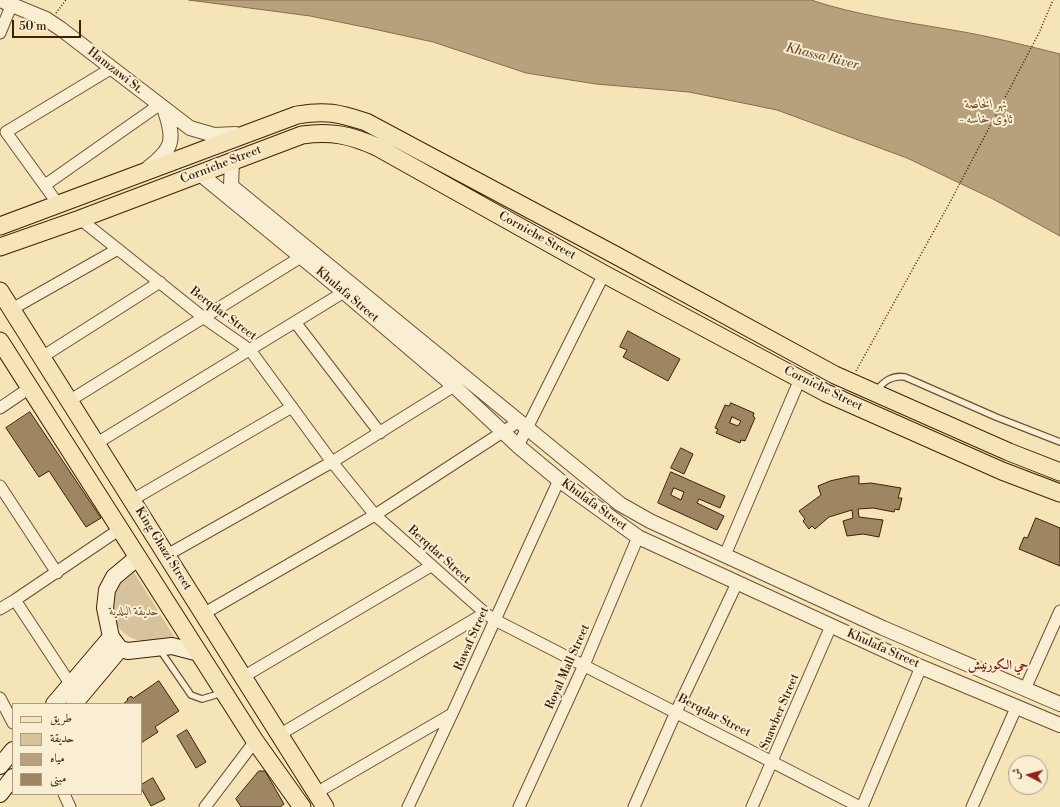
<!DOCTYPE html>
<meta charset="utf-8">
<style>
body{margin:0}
#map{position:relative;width:1060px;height:807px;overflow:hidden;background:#f6e4b9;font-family:"Libre Bodoni",Amiri,serif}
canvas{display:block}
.legend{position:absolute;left:12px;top:703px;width:130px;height:92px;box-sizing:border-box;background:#f9edd2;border:1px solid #ae9b80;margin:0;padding:5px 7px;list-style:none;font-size:12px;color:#3e2006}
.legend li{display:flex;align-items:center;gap:8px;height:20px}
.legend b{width:20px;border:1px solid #ae9b80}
.north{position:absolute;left:1008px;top:755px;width:40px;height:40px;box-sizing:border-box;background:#f9edd2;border:1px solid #ae9b80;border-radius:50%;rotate:276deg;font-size:11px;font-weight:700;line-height:16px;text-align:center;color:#3e2006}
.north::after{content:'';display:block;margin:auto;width:14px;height:18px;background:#8f2418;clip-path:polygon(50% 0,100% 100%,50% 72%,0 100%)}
.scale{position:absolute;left:12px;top:20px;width:69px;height:18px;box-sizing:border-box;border:2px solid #3e2006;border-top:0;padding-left:5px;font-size:12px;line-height:14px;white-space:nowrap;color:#3e2006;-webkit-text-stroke:3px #f9edd2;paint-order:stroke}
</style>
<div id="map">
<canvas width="1060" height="807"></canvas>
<ul class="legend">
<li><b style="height:5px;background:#f6e4b9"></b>طريق</li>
<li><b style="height:11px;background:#d7c39b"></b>حديقة</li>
<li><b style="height:11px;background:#b7a17c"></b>مياه</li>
<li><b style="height:11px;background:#9e8663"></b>مبنى</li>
</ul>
<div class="north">ش</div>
<div class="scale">50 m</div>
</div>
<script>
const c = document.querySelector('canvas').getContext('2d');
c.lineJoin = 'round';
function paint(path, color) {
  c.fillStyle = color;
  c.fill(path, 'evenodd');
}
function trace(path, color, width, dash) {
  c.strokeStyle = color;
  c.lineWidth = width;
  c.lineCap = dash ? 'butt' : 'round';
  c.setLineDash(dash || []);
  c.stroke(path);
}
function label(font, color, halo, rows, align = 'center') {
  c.font = font + ' "Libre Bodoni",Amiri,serif';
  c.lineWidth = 4;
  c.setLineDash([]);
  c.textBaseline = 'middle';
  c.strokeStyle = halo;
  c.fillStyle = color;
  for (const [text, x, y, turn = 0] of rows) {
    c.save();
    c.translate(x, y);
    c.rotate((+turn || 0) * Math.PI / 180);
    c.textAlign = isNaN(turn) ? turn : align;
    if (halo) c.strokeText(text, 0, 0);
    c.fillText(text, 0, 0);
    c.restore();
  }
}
paint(new Path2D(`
 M132 569 175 638C164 639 152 643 141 641 119 637 107 615 114 594 117 584 125 576 132 569Z`), '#d7c39b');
const water = new Path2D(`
 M189 0H811C856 15 906 22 952 30 989 36 1024 45 1060 54V236L993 199 907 158 777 110 689 92 596 84 526 73 433 42 369 28 310 16Z`);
paint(water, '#b7a17c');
trace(water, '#876d4d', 1);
const building = new Path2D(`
 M628 331 680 359 668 381 623 357 627 350 620 347Z
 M731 403 754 413 753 416 755 418 745 441 741 440 740 443 716 433 718 429 715 428 725 405 729 406ZM732 417 741 421 738 426 730 423Z
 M30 412 101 518 86 527 49 471 39 477 6 428Z
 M681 448 693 454 684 474 671 468Z
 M671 472 725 496 720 508 699 499 697 503 724 516 717 530 658 503ZM674 488 684 492 681 500 671 495Z
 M853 476H859V484L871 483 901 488 898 498H902L899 510 895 509 894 512 873 508 858 509 859 517 883 520 879 537 863 534 847 536 843 521 853 518 852 510 829 517 815 529 812 526 809 529 803 521 805 519 799 511 821 495 818 486 830 481Z
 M1036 518 1060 528V566L1019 549 1024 537 1027 538Z
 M159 681 179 711 155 727 158 732 141 743V704H123L128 700 127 699 131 696 133 698Z
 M187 730 206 762 196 768 177 736Z
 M259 771H265L284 804 280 807H241L236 799Z
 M153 778 165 799 151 806 141 788V785Z`);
paint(building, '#9e8663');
trace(building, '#3e2006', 1);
const service = new Path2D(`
 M876 391C884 381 892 375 905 377L996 417 1060 442
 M160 650 191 695 202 699 222 693`);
const minor = new Path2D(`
 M0 33 12 4
 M45 185 159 105
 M58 204 6 132 112 68
 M80 219 204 318 250 350 332 462 375 515 485 613 495 620 860 807
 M12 309 118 249
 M295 322 380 433
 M42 357 160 282
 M69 401 301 257
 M0 408 31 387
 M97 443 344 292
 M518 446 604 274
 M0 486 57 573
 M132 500 292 407
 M167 555 332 462 454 386
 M725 555 800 379
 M15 600 120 529
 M0 609 15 600 71 685
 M203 614 375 515 518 422
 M243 677 431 566
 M1025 689 1060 611
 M0 698 13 723
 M279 735 485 613
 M316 793 452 714
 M64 794 70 807
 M205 807 255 741
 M408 807 452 714 559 480
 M519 807 584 665 638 537
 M634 807 676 712 737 583
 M752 807 831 626
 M862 807 921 667
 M972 807 1017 706`);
const tertiary = new Path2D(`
 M0 0 46 19 61 29 190 128 214 135 236 134
 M232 161 231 186 620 504 650 521 883 628 1060 704
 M148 168C173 149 175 140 165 111
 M199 173 344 292 454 386 518 446 559 480 638 537 921 667 1060 725`);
const secondary = new Path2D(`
 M138 557 114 577 107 590 105 608 111 637 120 649 128 651 172 646 199 653
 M54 704 111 637
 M74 704 120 649
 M0 766 13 750
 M0 794 13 777`);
const primary = new Path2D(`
 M0 226 297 115C326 110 338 113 366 122L617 256 835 375 1009 452 1060 472
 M0 247 80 219 302 135C332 131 350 135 377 147L604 274 826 393 1002 471 1060 493
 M0 291 325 807
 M0 341 255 741 302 807`);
trace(service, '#6c5133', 8);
trace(minor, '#6c5133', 13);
trace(tertiary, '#6c5133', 16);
trace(secondary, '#3e2006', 18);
trace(primary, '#3e2006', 19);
trace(new Path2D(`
 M56 13 66 0
 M856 371 949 204 1039 33 1053 0`), '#3e2006', 1.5, [1, 2]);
trace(service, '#f9edd2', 5.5);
trace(minor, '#f9edd2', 11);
trace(tertiary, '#f9edd2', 14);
trace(secondary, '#f9edd2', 16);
trace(primary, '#f6e4b9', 17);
label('12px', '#3e2006', '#f9edd2', [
 ["Hamzawi St.",115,71,38],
 ["Corniche Street",221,165,-21],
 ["Corniche Street",537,236,29],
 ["Khulafa Street",347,295,40],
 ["Berqdar Street",223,314,37],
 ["Corniche Street",823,389,26],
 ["Khulafa Street",594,505,36],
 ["King Ghazi Street",163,549,58],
 ["Berqdar Street",439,555,42],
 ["Rawaf Street",472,639,-66],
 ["Khulafa Street",883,649,24],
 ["Royal Mall Street",568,667,-66],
 ["Snawber Street",780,712,-67],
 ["Berqdar Street",714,716,27]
]);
label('italic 12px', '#64492b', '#f9edd2', [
 ["حديقة البلدية",134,612]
]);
label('italic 13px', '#684d2f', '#f9edd2', [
 ["Khassa River",822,57,14],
 ["نهر الخاصة",986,105],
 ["- ئاوی خاسە",986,120]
]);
label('bold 13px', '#7a1f14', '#f9edd2', [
 ["حي الكورنيش",998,666]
]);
</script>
